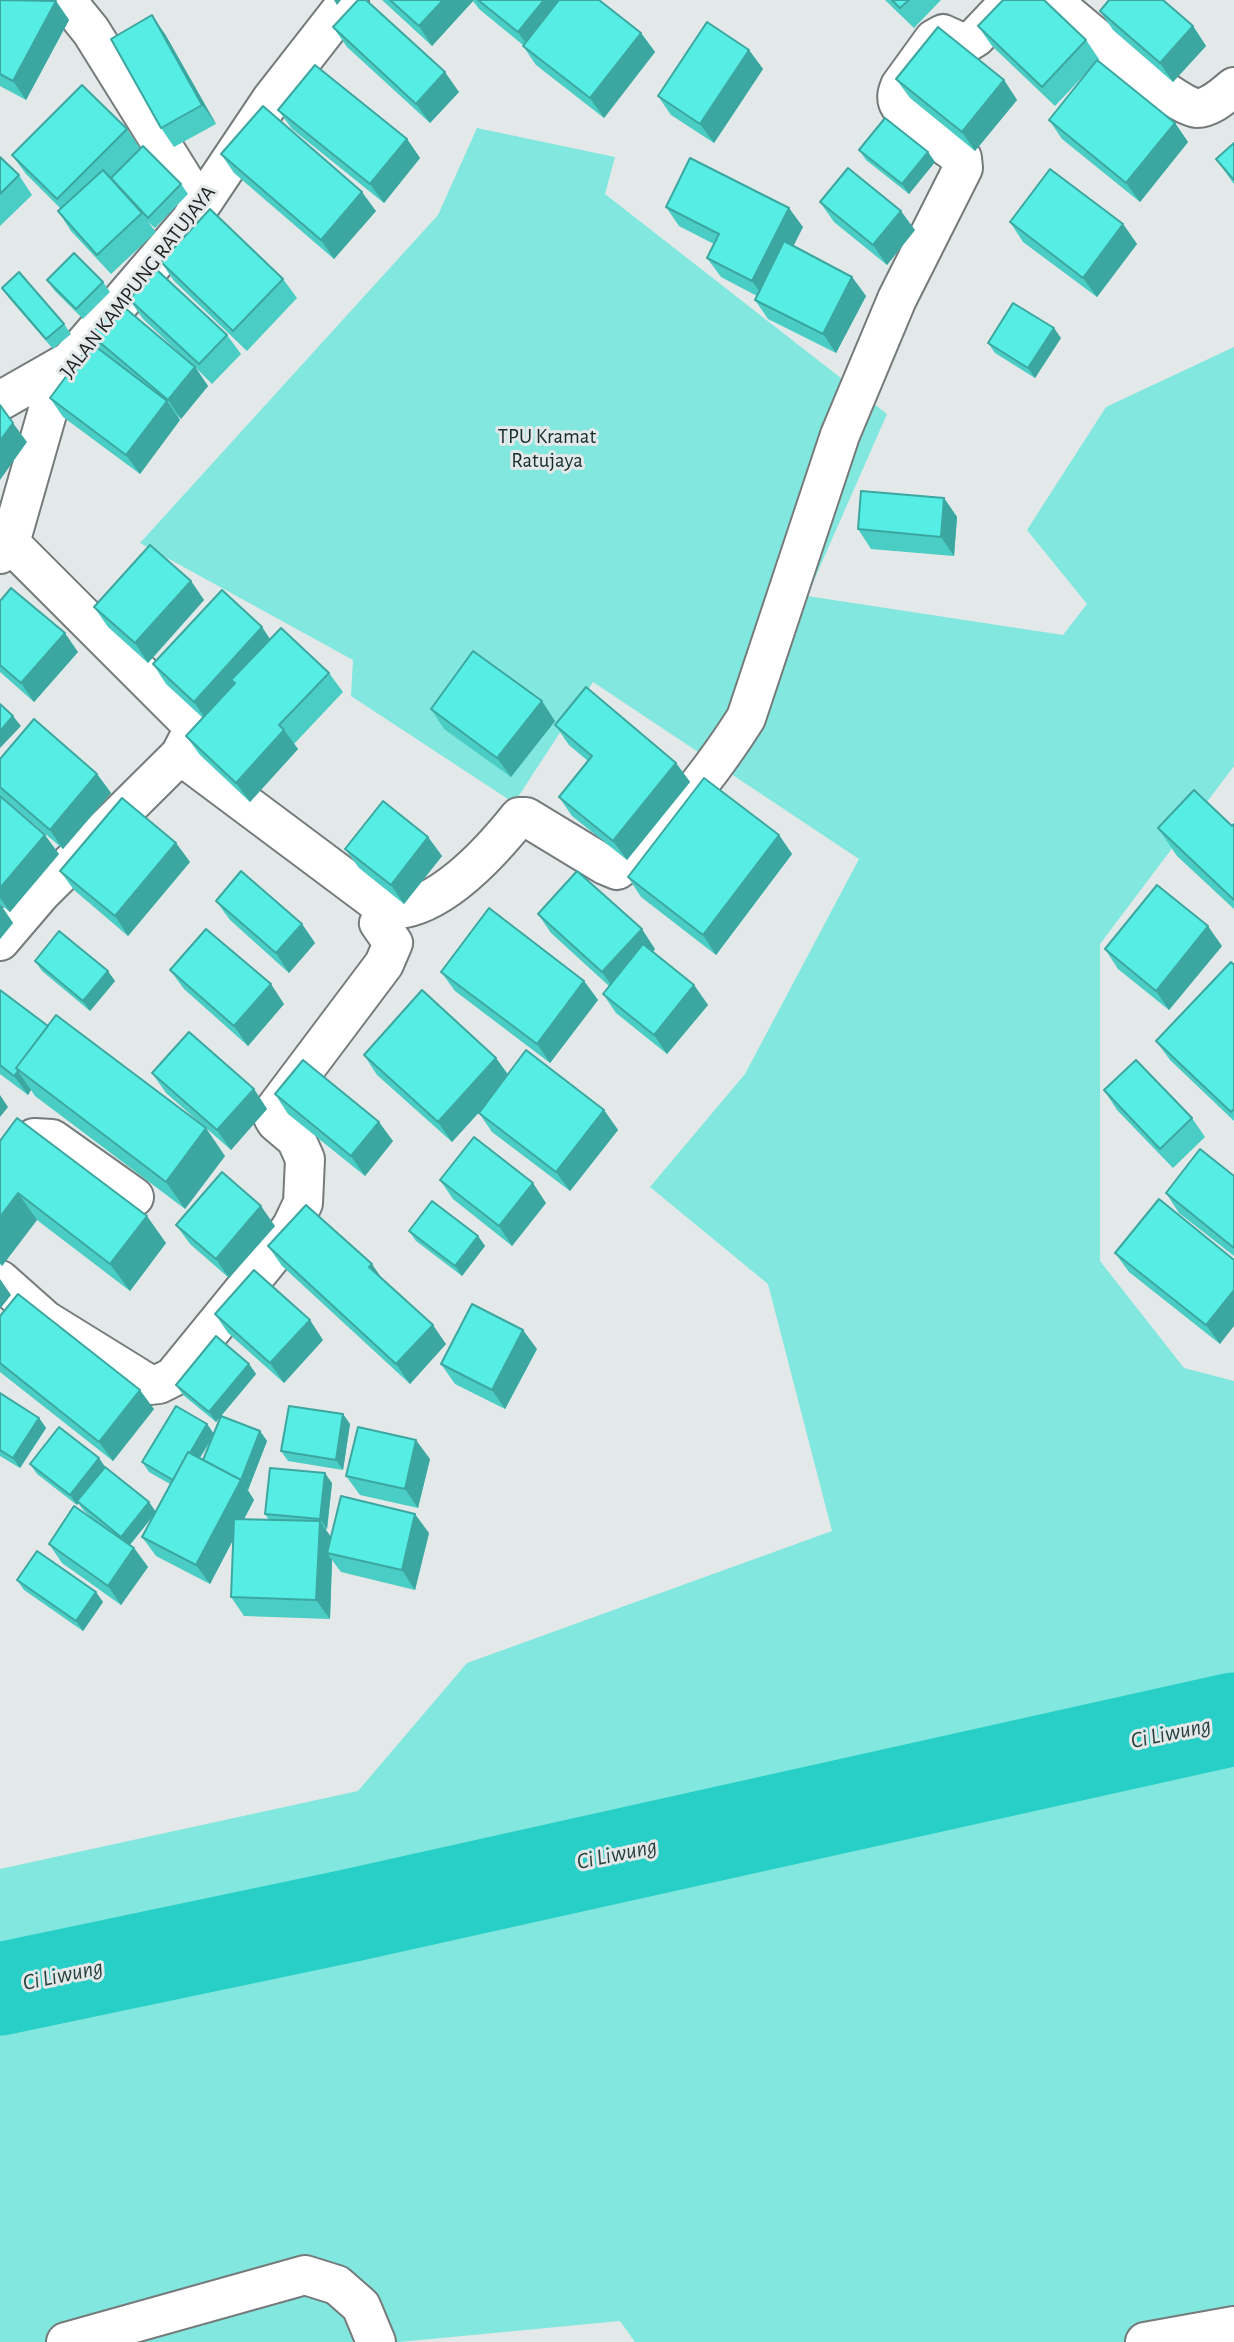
<!DOCTYPE html>
<style>
body{margin:0}
canvas{display:block;background:#e3e8e8}
</style>
<canvas width="1234" height="2342"></canvas>
<script>
const c = document.querySelector('canvas').getContext('2d');
c.lineJoin = 'round';
function paint(path, color) {
  c.fillStyle = color;
  c.fill(path, 'evenodd');
}
function trace(path, color, width, dash) {
  c.strokeStyle = color;
  c.lineWidth = width;
  c.lineCap = dash ? 'butt' : 'round';
  c.setLineDash(dash || []);
  c.stroke(path);
}
function label(font, color, halo, rows, align = 'center') {
  c.font = font + ' "Alegreya Sans",sans-serif';
  c.lineWidth = 6;
  c.setLineDash([]);
  c.textBaseline = 'middle';
  c.strokeStyle = halo;
  c.fillStyle = color;
  for (const [text, x, y, turn = 0] of rows) {
    c.save();
    c.translate(x, y);
    c.rotate((+turn || 0) * Math.PI / 180);
    c.textAlign = isNaN(turn) ? turn : align;
    if (halo) c.strokeText(text, 0, 0);
    c.fillText(text, 0, 0);
    c.restore();
  }
}
paint(new Path2D(`
 M477 128 615 157 605 194 887 414 807 596 1063 635 1087 604 1027 530 1106 407 1234 347V766L1100 944V1261L1184 1368 1234 1381V2342H635L620 2321 399 2342H0V1869L358 1791 467 1663 832 1531 768 1284 650 1187 745 1074 859 859 593 682 514 803 351 696 353 660 140 543 438 215Z`), '#81e7df');
trace(new Path2D(`
 M0 1989 348 1916 1234 1719`), '#28cfc6', 93);
const minor = new Path2D(`
 M66 0 91 31 200 206
 M1051 0C1073 18 1177 109 1197 108 1211 108 1224 95 1234 87
 M0 401 70 361
 M0 554 10 543 52 396 70 361 190 221 271 100 349 0
 M180 755 386 909C435 915 491 852 519 817H526L605 865 617 870C630 862 639 852 649 841 686 804 718 762 746 718L840 435 897 299 963 168 962 158C948 147 903 117 898 102 896 96 898 91 900 86L934 39 943 34 965 44 976 37 1011 0
 M0 941 41 893 180 755 192 732 188 721 10 543
 M0 1177 34 1138 52 1139 134 1197
 M0 1280 45 1320 150 1385 159 1384 173 1377 270 1258 292 1226 303 1203 305 1159 296 1139 276 1122 273 1117 275 1109 384 964 393 943 379 923 386 909
 M66 2342 305 2275 337 2285 361 2306 376 2342
 M1145 2342 1234 2326`);
trace(minor, '#757a7a', 42);
trace(minor, '#fff', 38);
paint(new Path2D(`
 M0 0 56 1 69 20 26 100 0 86Z
 M382 0H599L641 33 655 52 604 118 536 65 523 46V45L479 9 473 1 432 46Z
 M885 0H941L914 28Z
 M1100 11 1193 26 1206 46 1173 82 1113 30Z
 M978 26 1086 40 1099 59 1098 61 1175 123 1188 142 1140 202 1062 139 1049 120 1088 71 1055 106 992 46Z
 M333 27 459 92 430 123 347 47Z
 M165 34 216 124 174 147 161 128Z
 M749 50 763 69 714 143 671 115 658 96Z
 M896 79 1004 80 1017 100 975 151 910 98Z
 M278 110 407 139 420 158 384 203 292 129Z
 M127 129 140 148 181 184 188 194 155 228 148 222 156 232 111 274 71 231 58 211 61 209 26 174 12 155Z
 M1234 143V184L1216 159Z
 M859 150 928 152 935 162 909 194 866 160Z
 M221 154 376 211 334 259 234 173Z
 M0 157 19 175 32 195 0 226Z
 M820 202 915 230 887 265 834 222Z
 M666 207 803 227 793 246 852 277 866 296 836 353 768 319 755 300 757 296 721 277 707 258 714 244 679 226Z
 M1010 222 1123 224 1137 244 1097 297 1023 242Z
 M161 262 283 279 297 298 247 351 174 281Z
 M47 280 103 282 110 292 83 319 54 290Z
 M2 288 64 324 71 334 53 349 9 298Z
 M129 299 227 335 241 354 212 384 196 368 208 386 181 419 177 415 180 420 140 474 63 417 50 398 102 352 91 335 188 361 143 319Z
 M1061 338 1035 378 995 353 988 343Z
 M944 498 957 517 954 556 871 549 858 529Z
 M191 581 204 600 148 663 108 627 94 607Z
 M0 601 78 652 34 702 0 672Z
 M262 627 270 639 329 673 343 692 294 744 298 749 250 802 200 755 186 736 203 718 166 684 153 664Z
 M431 709 555 721 511 777 444 729Z
 M555 725 676 763 690 782 627 860 572 816 559 797 588 761 569 745Z
 M0 759 97 774 111 793 63 849 0 795Z
 M0 796 59 854 10 912 1 905 13 923 0 939Z
 M1234 824V909L1177 856 1158 828 1232 826Z
 M779 835 792 854 716 955 641 897 628 877Z
 M428 837 442 856 404 904 359 868 345 849Z
 M176 843 190 862 128 936 74 890 60 871Z
 M216 901 302 924 315 943 289 973 230 920Z
 M538 914 655 949 653 952 694 985 708 1005 667 1054 616 1013 603 994 609 986 551 933Z
 M1222 946 1169 1010 1118 969 1105 949Z
 M35 961 115 981 90 1011 42 971Z
 M1234 965V1121L1170 1060 1156 1041Z
 M170 970 284 1004 248 1046 184 989Z
 M441 972 584 981 598 1000 550 1063 455 991Z
 M0 990 48 1026 225 1156 185 1209 35 1096 31 1090 28 1095 0 1074Z
 M364 1055 496 1058 508 1074 604 1110 618 1130 570 1191 492 1132 479 1113 483 1108 452 1142 377 1075Z
 M152 1073 254 1089 267 1109 231 1150 166 1093Z
 M1104 1090 1192 1118 1205 1137 1173 1168 1117 1110Z
 M275 1094 393 1141 365 1176 288 1114Z
 M0 1141 166 1243 130 1291 37 1220 2 1266 0 1264Z
 M1234 1176V1256L1179 1213 1166 1193Z
 M440 1180 546 1203 512 1246 453 1199Z
 M176 1225 275 1226 229 1278 190 1244Z
 M409 1231 478 1236 485 1246 462 1276 416 1241Z
 M268 1246 446 1344 410 1384 282 1266Z
 M1115 1253 1234 1260 1220 1344 1129 1272Z
 M215 1314 323 1340 284 1383 228 1333Z
 M0 1316 154 1409 113 1461 0 1372Z
 M537 1349 505 1409 455 1384 441 1364Z
 M249 1364 256 1374 216 1422 183 1395 176 1385Z
 M0 1393 39 1418 46 1428 20 1468 0 1456Z
 M343 1414 350 1424 343 1470 288 1461 281 1451Z
 M207 1424 214 1434 260 1431 267 1441 248 1490 254 1500 244 1519 269 1520 265 1514 332 1483 327 1529H325L331 1537 429 1533 415 1590 341 1572 332 1560 330 1619 244 1616 231 1597 233 1540 210 1584 156 1556 142 1537 154 1515 130 1545 134 1548 148 1567 121 1605 62 1563 49 1544 98 1523 84 1511 78 1503 77 1505 37 1474 30 1464 105 1467 149 1502 155 1512 170 1484 149 1472 142 1462ZM212 1439 203 1460 200 1458Z
 M430 1459 418 1508 360 1495 346 1476Z
 M17 1580 103 1602 83 1631 24 1590Z`), '#4acdc4');
paint(new Path2D(`
 M334 0H341L337 5Z
 M443 0H473V1L432 46 419 26Z
 M544 0H574L532 52 518 32Z
 M56 1 69 20 26 100 13 81Z
 M152 15 165 34 216 124 202 105Z
 M1193 26 1206 46 1173 82 1160 63Z
 M641 33 655 52 604 118 590 98Z
 M749 50 763 69 714 143 700 124Z
 M445 72 459 92 430 123 416 104Z
 M1004 80 1017 100 975 151 962 132Z
 M1175 123 1188 142 1140 202 1126 183Z
 M407 139 420 158 384 203 370 184Z
 M928 152 935 162 909 194 902 184Z
 M362 192 376 211 334 259 321 240Z
 M789 208 803 227 766 300 752 281Z
 M901 211 915 230 887 265 873 245Z
 M1123 224 1137 244 1097 297 1083 278Z
 M852 277 866 296 836 353 823 334Z
 M1054 328 1061 338 1035 378 1028 368Z
 M195 367 208 386 181 419 168 400Z
 M167 401 180 420 140 474 126 455Z
 M13 423 27 442 0 480V441Z
 M944 498 957 517 954 556 941 537Z
 M191 581 204 600 148 663 135 643Z
 M262 627 275 647 231 680 237 688 207 721 194 702Z
 M65 633 78 652 34 702 21 683Z
 M542 701 555 721 511 777 497 758Z
 M13 716 21 726 0 748V731Z
 M284 730 298 749 250 802 236 783Z
 M676 763 690 782 627 860 613 841Z
 M97 774 111 793 63 849 50 830Z
 M45 835 59 854 10 912 0 898V888Z
 M779 835 792 854 716 955 703 935Z
 M428 837 442 856 404 904 391 885Z
 M176 843 190 862 128 936 115 916Z
 M0 904 13 923 0 939Z
 M302 924 315 943 289 973 276 953Z
 M1208 926 1222 946 1169 1010 1156 991Z
 M642 929 655 949 616 992 602 972Z
 M108 971 115 981 90 1011 83 1001Z
 M584 981 598 1000 550 1063 537 1044Z
 M271 984 284 1004 248 1046 234 1026Z
 M694 985 708 1005 667 1054 654 1035Z
 M496 1058 510 1078 452 1142 438 1122Z
 M18 1071 31 1090 28 1095 14 1076Z
 M254 1089 267 1109 231 1150 217 1130Z
 M0 1095 8 1107 0 1117Z
 M604 1110 618 1130 570 1191 556 1172Z
 M379 1122 393 1141 365 1176 351 1156Z
 M206 1128 225 1156 185 1209 166 1182Z
 M533 1183 546 1203 512 1246 499 1226Z
 M18 1193 37 1220 2 1266 0 1263V1217Z
 M261 1206 275 1226 229 1278 216 1259Z
 M147 1216 166 1243 130 1291 110 1264Z
 M478 1236 485 1246 462 1276 455 1266Z
 M372 1264 385 1283 369 1267Z
 M0 1279 11 1295 0 1309Z
 M1234 1290V1326L1220 1344 1206 1325Z
 M310 1320 323 1340 284 1383 270 1363Z
 M433 1325 446 1344 410 1384 396 1364Z
 M523 1330 537 1349 505 1409 492 1390Z
 M249 1364 256 1374 216 1422 209 1412Z
 M140 1390 154 1409 113 1461 99 1442Z
 M343 1414 350 1424 343 1470 336 1460Z
 M39 1418 46 1428 20 1468 13 1458Z
 M207 1424 214 1434 180 1490 173 1480Z
 M260 1431 267 1441 248 1490 241 1480Z
 M416 1440 430 1459 418 1508 405 1489Z
 M99 1458 106 1468 77 1505 70 1495Z
 M325 1473 332 1483 327 1529 320 1519Z
 M241 1480 254 1500 210 1584 196 1565Z
 M149 1502 156 1512 128 1547 121 1537Z
 M415 1514 429 1533 415 1590 402 1570Z
 M320 1521 333 1540 327 1553 332 1560 330 1619 316 1600Z
 M134 1548 148 1567 121 1605 108 1586Z
 M96 1592 103 1602 83 1631 76 1621Z`), '#3ca7a0');
const building = new Path2D(`
 M0 0 56 1 13 81 0 74Z
 M358 0H366L445 72 416 104 333 27Z
 M390 0H443L419 26Z
 M478 0H544L518 32Z
 M559 0H599L641 33 590 98 523 46Z
 M892 0H909L900 8Z
 M1003 0H1044L1086 40 1042 87 978 26Z
 M1109 0H1163L1193 26 1160 63 1100 11Z
 M152 15 202 105 161 128 111 39Z
 M707 22 749 50 700 124 658 96Z
 M938 27 1004 80 962 132 896 79Z
 M1097 60 1175 123 1126 183 1049 120Z
 M315 65 407 139 370 184 278 110Z
 M82 85 127 129 57 199 12 155Z
 M263 106 362 192 321 240 221 154Z
 M885 118 928 152 902 184 859 150Z
 M1234 143V180L1216 159Z
 M143 146 181 184 148 218 111 178Z
 M0 157 19 175 0 194Z
 M690 158 789 208 752 281 707 258 719 234 666 207Z
 M848 168 901 211 873 245 820 202Z
 M1050 169 1123 224 1083 278 1010 222Z
 M103 170 142 213 97 255 58 211Z
 M210 209 283 279 233 331 161 262Z
 M784 241 852 277 823 334 755 300Z
 M74 253 103 282 76 309 47 280Z
 M157 270 227 335 199 364 129 299Z
 M19 272 64 324 46 339 2 288Z
 M118 302 195 367 168 400 91 335Z
 M1013 303 1054 328 1028 368 988 343Z
 M91 343 167 401 126 455 50 398Z
 M0 405 13 423 0 441Z
 M861 491 944 498 941 537 858 529Z
 M150 545 191 581 135 643 94 607Z
 M11 588 65 633 21 683 0 665V601Z
 M222 590 262 627 194 702 153 664Z
 M281 628 329 673 279 725 284 730 236 783 186 736 235 683 231 680Z
 M473 651 542 701 497 758 431 709Z
 M586 687 676 763 613 841 559 797 592 756 555 725Z
 M0 704 13 716 0 731Z
 M34 719 97 774 50 830 0 787V759Z
 M704 778 779 835 703 935 628 877Z
 M1194 790 1232 826 1234 824V900L1158 828Z
 M0 796 45 835 0 888Z
 M122 798 176 843 115 916 60 871Z
 M383 801 428 837 391 885 345 849Z
 M241 871 302 924 276 953 216 901Z
 M577 871 642 929 602 972 538 914Z
 M1157 885 1208 926 1156 991 1105 949Z
 M489 908 584 981 537 1044 441 972Z
 M206 929 271 984 234 1026 170 970Z
 M59 931 108 971 83 1001 35 961Z
 M643 944 694 985 654 1035 603 994Z
 M1231 962 1234 965V1109L1231 1112 1156 1041Z
 M0 990 48 1026 16 1068 18 1071 14 1076 0 1065Z
 M422 990 496 1058 438 1122 364 1055Z
 M56 1015 206 1128 166 1182 16 1068Z
 M189 1032 254 1089 217 1130 152 1073Z
 M526 1050 604 1110 556 1172 479 1113Z
 M303 1060 379 1122 351 1156 275 1094Z
 M1136 1060 1192 1118 1160 1149 1104 1090Z
 M17 1118 147 1216 110 1264 18 1193 0 1217V1141Z
 M474 1137 533 1183 499 1226 440 1180Z
 M1200 1149 1234 1176V1248L1166 1193Z
 M222 1172 261 1206 216 1259 176 1225Z
 M1159 1199 1234 1260V1290L1206 1325 1115 1253Z
 M432 1201 478 1236 455 1266 409 1231Z
 M306 1205 372 1264 369 1267 433 1325 396 1364 268 1246Z
 M254 1270 310 1320 270 1363 215 1314Z
 M18 1294 140 1390 99 1442 0 1363V1316Z
 M472 1304 523 1330 492 1390 441 1364Z
 M216 1336 249 1364 209 1412 176 1385Z
 M0 1393 39 1418 13 1458 0 1450Z
 M176 1406 207 1424 190 1453 188 1452 173 1480 142 1462Z
 M289 1406 343 1414 336 1460 281 1451Z
 M221 1416 260 1431 241 1480 203 1460Z
 M59 1427 99 1458 70 1495 30 1464Z
 M358 1427 416 1440 405 1489 346 1476Z
 M188 1452 241 1480 196 1565 142 1537Z
 M105 1467 149 1502 121 1537 77 1501Z
 M270 1468 325 1473 320 1519 265 1514Z
 M341 1496 415 1514 402 1570 327 1553Z
 M74 1506 134 1548 108 1586 49 1544Z
 M234 1519 320 1521 316 1600 231 1597Z
 M37 1551 96 1592 76 1621 17 1580Z`);
paint(building, '#56eee4');
trace(building, '#3ca7a0', 2);
label('21px', '#1f2121', '#e3e8e8', [
 ["JALAN KAMPUNG RATUJAYA",138,282,-52]
]);
label('21px', '#162f2d', '#e3e8e8', [
 ["TPU Kramat",547,437],
 ["Ratujaya",547,461]
]);
label('italic 23px', '#28413f', '#e3e8e8', [
 ["Ci Liwung",1171,1733,-12],
 ["Ci Liwung",617,1854,-12],
 ["Ci Liwung",63,1975,-12]
]);
</script>
